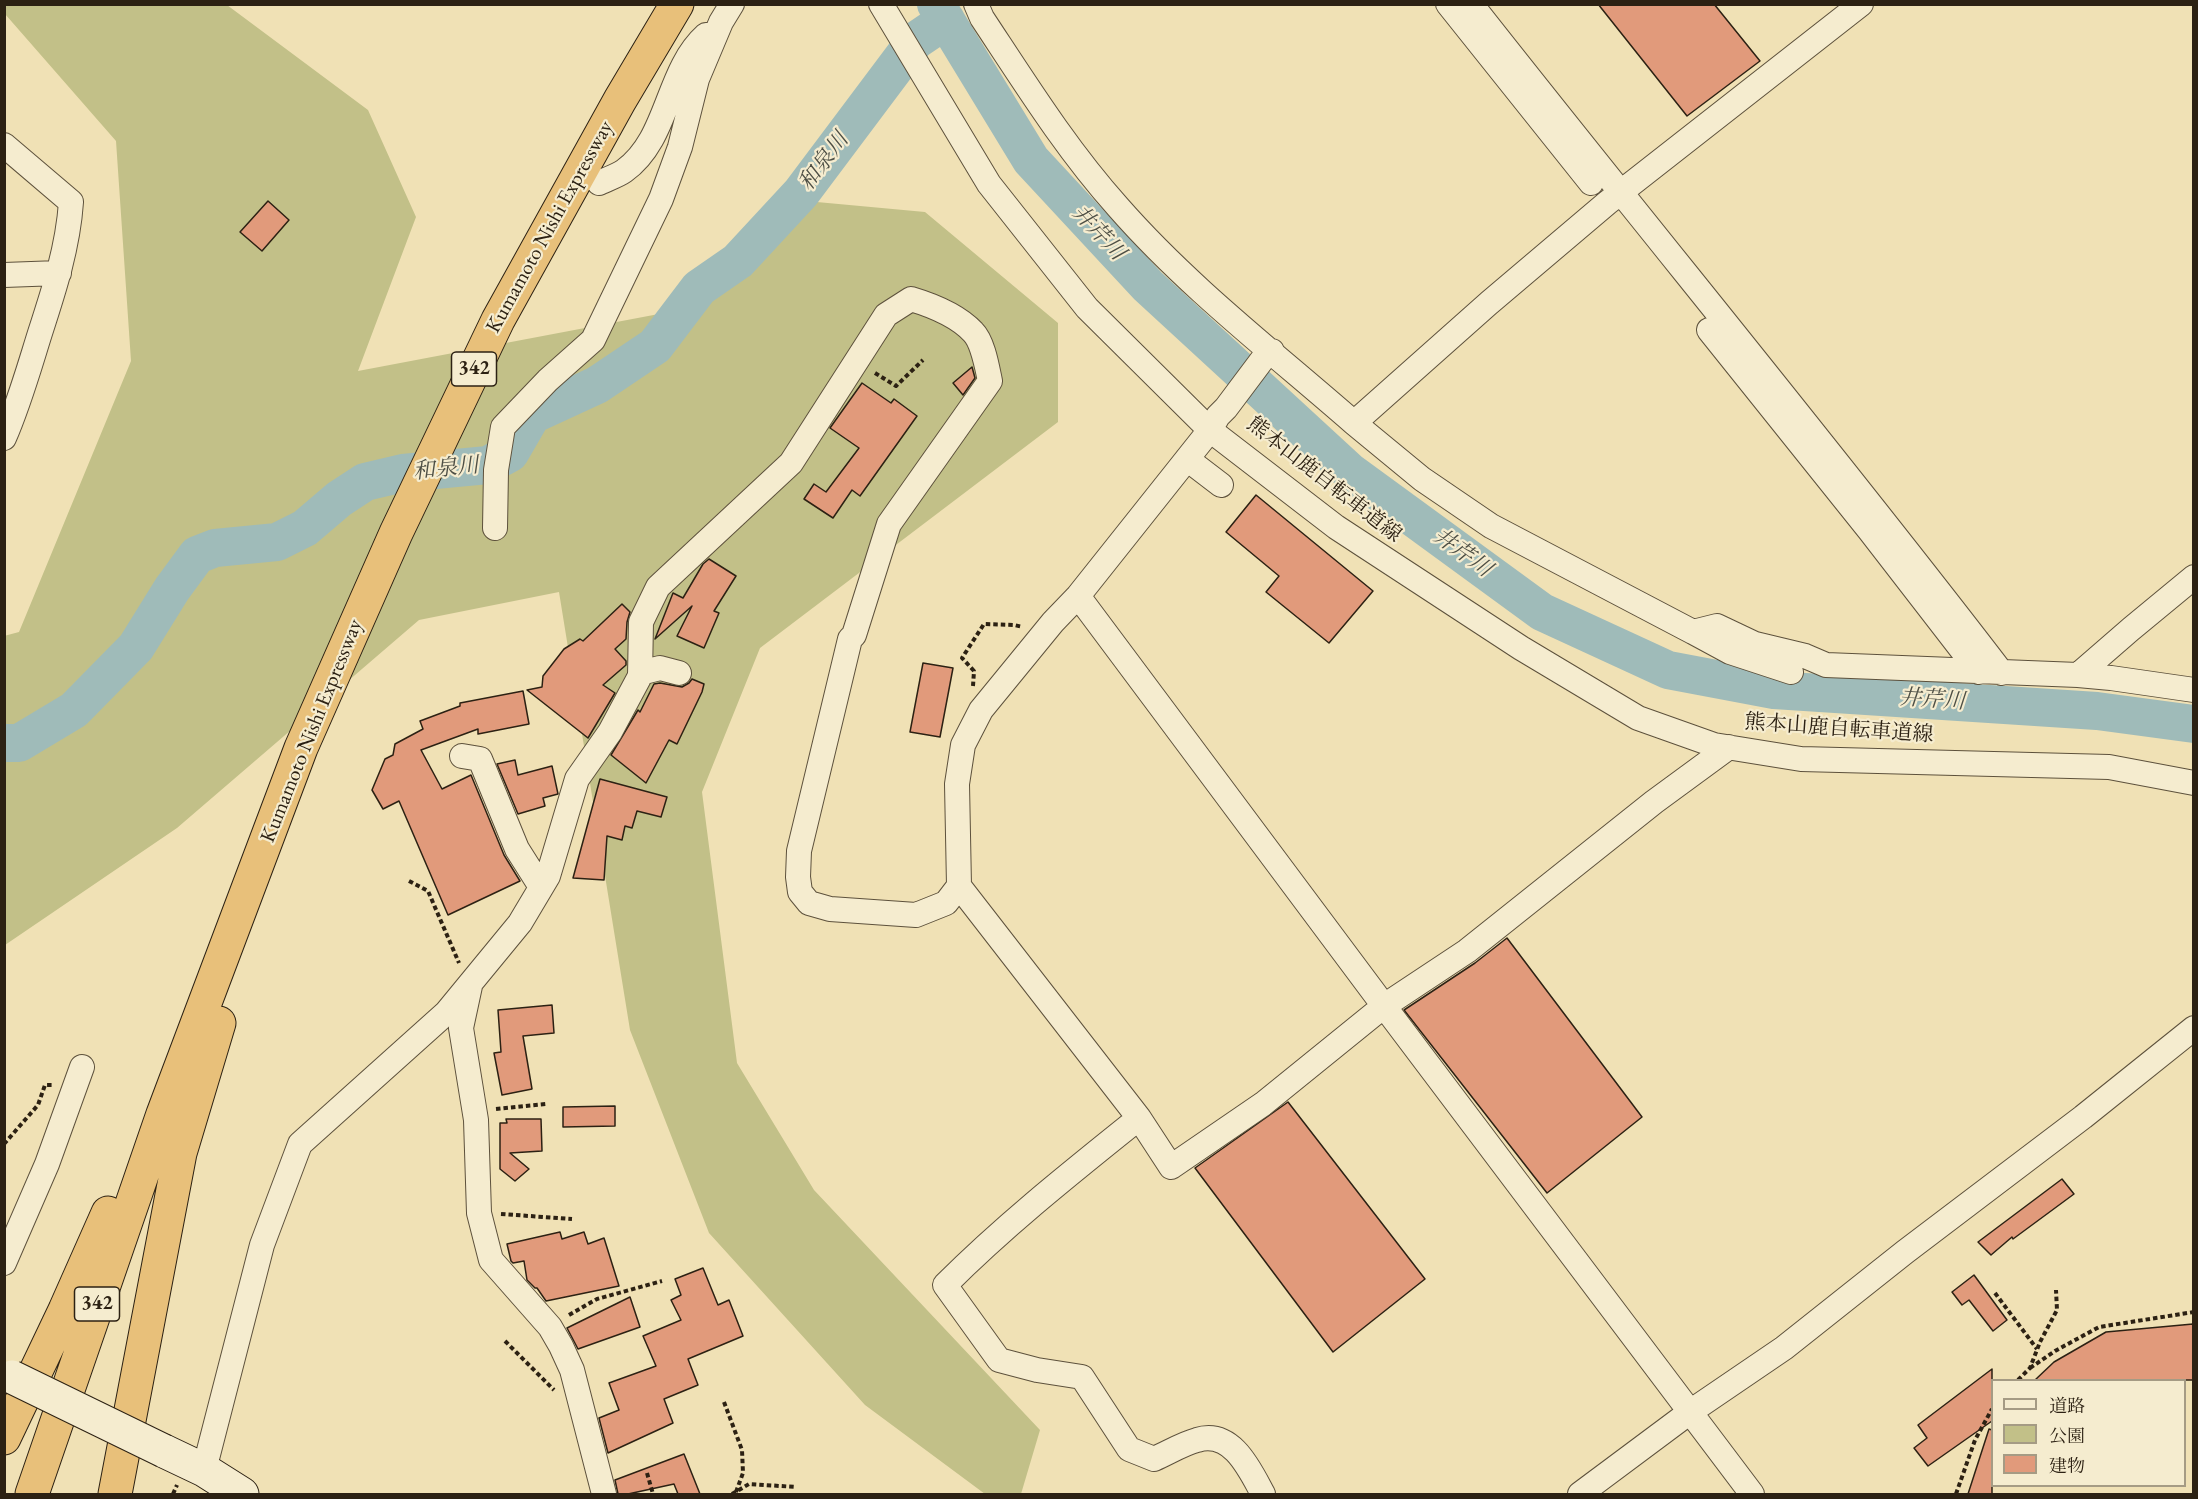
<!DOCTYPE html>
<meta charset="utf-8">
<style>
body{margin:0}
#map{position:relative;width:2198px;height:1499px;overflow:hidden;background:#f0e1b5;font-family:"EB Garamond","Noto Serif JP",serif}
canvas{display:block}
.frame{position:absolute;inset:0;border:6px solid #2c2113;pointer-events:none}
.legend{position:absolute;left:1991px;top:1379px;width:195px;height:108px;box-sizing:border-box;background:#f5eccf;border:2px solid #a59b84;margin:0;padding:8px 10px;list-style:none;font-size:18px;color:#2c2113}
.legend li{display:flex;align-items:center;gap:12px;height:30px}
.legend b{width:30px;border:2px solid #a59b84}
</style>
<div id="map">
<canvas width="2198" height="1499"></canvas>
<div class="frame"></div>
<ul class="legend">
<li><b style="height:8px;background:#f5eccf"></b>道路</li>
<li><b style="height:16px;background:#c2c088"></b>公園</li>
<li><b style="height:16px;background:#e19a7b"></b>建物</li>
</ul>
</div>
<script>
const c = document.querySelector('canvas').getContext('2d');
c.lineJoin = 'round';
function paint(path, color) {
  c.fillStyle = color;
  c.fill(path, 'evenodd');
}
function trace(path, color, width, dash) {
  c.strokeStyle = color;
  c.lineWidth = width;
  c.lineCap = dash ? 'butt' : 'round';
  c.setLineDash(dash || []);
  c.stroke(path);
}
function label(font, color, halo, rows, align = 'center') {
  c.font = font + ' "EB Garamond","Noto Serif JP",serif';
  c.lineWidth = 4.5;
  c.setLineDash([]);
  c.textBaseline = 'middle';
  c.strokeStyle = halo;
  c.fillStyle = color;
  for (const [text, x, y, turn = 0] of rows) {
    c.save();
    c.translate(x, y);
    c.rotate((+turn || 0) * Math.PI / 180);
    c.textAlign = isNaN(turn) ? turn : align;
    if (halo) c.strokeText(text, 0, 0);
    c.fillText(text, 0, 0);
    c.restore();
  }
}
paint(new Path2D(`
 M5 5H227L368 110 416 217 358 371 701 306 806 201 925 212 1058 323V422L760 648 702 792 737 1063 814 1190 1040 1430 1021 1494H985L865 1405 709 1233 630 1030 559 592 419 620 177 828 5 945 4 636 19 632 131 361 116 141 5 14Z`), '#c2c088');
trace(new Path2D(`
 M936 4 1031 160 1148 286 1349 471 1542 612 1668 670 1774 690 2097 711 2194 724
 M4 743H19L74 710 136 647 172 589 197 555 215 548 277 542 305 528 339 499 365 482 403 473 488 465 510 453 532 415 597 385 655 346 699 288 738 261 801 193 915 41 946 20`), '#9fbbb9', 38);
const building = new Path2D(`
 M1598 4H1714L1760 61 1687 116Z
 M268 201 289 220 262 251 240 232Z
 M972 367 975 378 963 395 953 383Z
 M862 383 891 403 894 399 917 416 860 496 852 490 833 518 804 499 814 484 826 492 859 448 830 428Z
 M1256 495 1373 591 1329 643 1266 592 1279 576 1226 532Z
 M709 559 736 576 714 611 719 613 704 648 677 636 692 606 655 639 673 593 683 598 703 564Z
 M622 604 630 612 627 622 626 639 615 649 626 661V665L603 685 615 693 588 738 527 690 542 687 543 676 564 649 580 639 583 641Z
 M923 663 953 668 940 737 910 732Z
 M692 679 704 684 702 692 677 744 669 740 646 783 611 755 638 710 640 712 654 684 660 683 682 687 689 683Z
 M523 691 529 724 478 734V729L421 750 442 789 471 775 504 855 520 881 448 915 399 801 383 809 372 790 385 759 393 755 395 744 423 729 420 721 460 706V703Z
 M515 760 518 775 552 766 558 794 543 798 545 806 518 814 497 764Z
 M600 779 667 797 661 817 637 811 632 828 625 826 622 840 607 836 604 880 573 878Z
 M1507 938 1642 1117 1547 1193 1404 1010 1475 963Z
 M552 1005 554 1033 523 1036 532 1089 502 1095 494 1053 501 1052 498 1010Z
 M1288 1102 1425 1279 1333 1352 1195 1168Z
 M615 1106V1126L563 1127V1107Z
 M506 1119H541L542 1151 510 1153 529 1169 515 1181 500 1169V1123H507Z
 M2062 1179 2074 1194 2013 1239 2012 1237 1991 1255 1978 1242Z
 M560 1232 562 1239 584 1232 588 1244 604 1238 619 1286 546 1301 537 1288H535L527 1280 524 1261 513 1263 511 1261 507 1244Z
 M703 1268 718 1305 729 1300 743 1336 688 1359 698 1385 664 1399 673 1423 608 1453 599 1418 619 1410 609 1383 656 1366 643 1336 681 1320 671 1300 681 1295 675 1279Z
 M1974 1275 2007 1320 1993 1331 1969 1300 1962 1305 1952 1292Z
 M630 1297 640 1327 578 1349 567 1328Z
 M2193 1324V1380H2035L2054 1362 2106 1332Z
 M1992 1369V1421L1928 1466 1914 1448 1927 1438 1918 1425Z
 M1989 1429 1992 1430V1494H1968Z
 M684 1454 700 1494H678L674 1484 628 1494H618L615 1480Z`);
paint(building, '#e19a7b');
trace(building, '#2c2113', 1.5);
const street = new Path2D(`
 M881 4 989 184 1087 308 1210 430 1336 527 1521 648 1638 718 1714 745 1801 759 2109 767 2194 783
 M976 4 982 18C1025 83 1066 149 1118 207 1188 287 1274 353 1354 423L1489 303 1607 203 1861 4
 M1448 4 1591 183
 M1471 4C1647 228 1829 447 2002 673
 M4 145 71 202C68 247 54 290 40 333 29 368 19 404 4 438
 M599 183C607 179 617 176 624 171 669 139 666 71 706 35
 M4 275 59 273
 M1709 330 1870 531 1979 672
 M1272 351 1265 356 1226 408 1218 416 1210 430 1078 596 1053 622 981 710 963 745 957 784 959 886 1139 1118 1171 1167 1263 1104 1384 1006 1467 951 1654 802 1729 747
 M1354 423 1422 479 1491 526 1693 632 1717 626 1755 644 1805 656 1826 665 2078 675
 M1187 459 1221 485
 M495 528 496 470 503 427 548 380 593 340 661 199 680 147 697 79 721 22 732 4
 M2194 577 2131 629 2078 675 2111 678 2194 690
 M1078 596 1384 1006 1752 1494
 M1693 632 1730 652 1791 672
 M640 673 660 668 679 673
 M462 756 480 759 517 849 541 887
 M470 986 461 1028 476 1120 479 1213 491 1260 550 1327 561 1346 572 1370 604 1494
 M1139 1118C1073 1171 1006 1224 945 1285L999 1360 1037 1370 1082 1377 1129 1449 1154 1459C1168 1453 1182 1444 1197 1440 1232 1429 1250 1470 1263 1494
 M4 1263 47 1164 82 1067
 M204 1470 262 1245 300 1144 446 1013 520 923 548 876 577 779 610 732 640 676 641 622 658 587 791 463 886 315 911 299C931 305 958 316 973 332 983 342 987 367 990 381L889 524 854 635 850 639 799 851 798 877 800 892 809 903 830 909 916 915 946 903 959 886
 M1580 1494 1690 1412 1784 1348 1905 1252 2083 1117 2194 1028`);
const secondary = new Path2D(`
 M164 1451 204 1470 242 1494`);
const highway = new Path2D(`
 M4 1438 65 1310 108 1213
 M32 1494 163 1114 301 748 396 533 498 320 620 100 677 4
 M115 1494 180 1153 219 1023`);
trace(street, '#5d513c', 26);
trace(secondary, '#2c2113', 35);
trace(highway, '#2c2113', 35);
trace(new Path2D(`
 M875 373 896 386 923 360
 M973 686 974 671 962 658 984 624 1014 625 1023 627
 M409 881 428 891 459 963
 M496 1109 546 1104
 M4 1144 38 1105 45 1085H53
 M501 1214 572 1219
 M1995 1293 2037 1349
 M569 1315 597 1299 662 1281
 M505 1341 554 1390
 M2030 1368 2055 1351 2099 1327 2194 1312
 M2018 1380 2030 1368 2040 1342 2057 1310 2056 1290
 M724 1402 742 1450 743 1473 736 1492
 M647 1473 653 1494
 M173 1494 177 1485
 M732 1494 749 1484 796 1487
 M1956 1494 1975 1440 1992 1409`), '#2c2113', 4, [4.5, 3]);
trace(street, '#f5eccf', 24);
trace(secondary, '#f5eccf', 33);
trace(highway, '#e8c07a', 33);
const secondaryBridge = new Path2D(`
 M12 1377 164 1451`);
trace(secondaryBridge, '#2c2113', 35, []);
trace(secondaryBridge, '#f5eccf', 33);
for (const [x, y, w] of [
 [474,369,45],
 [97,1304,45]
]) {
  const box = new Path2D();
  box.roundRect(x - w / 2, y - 17, w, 34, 4.5);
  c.fillStyle = '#f5eccf';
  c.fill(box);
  trace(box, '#2c2113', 1.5);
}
label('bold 20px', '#2c2113', null, [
 ["342",474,369],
 ["342",97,1304]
]);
label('21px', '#2c2113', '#f5eccf', [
 ["Kumamoto Nishi Expressway",550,227,-61],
 ["熊本山鹿自転車道線",1324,480,38],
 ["熊本山鹿自転車道線",1839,729,4],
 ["Kumamoto Nishi Expressway",312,731,-68]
]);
label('italic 22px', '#4e4f45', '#f5eccf', [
 ["和泉川",824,162,-53],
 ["井芹川",1098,233,47],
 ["和泉川",446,469,-6],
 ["井芹川",1462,553,36],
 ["井芹川",1932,700,4]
]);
</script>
